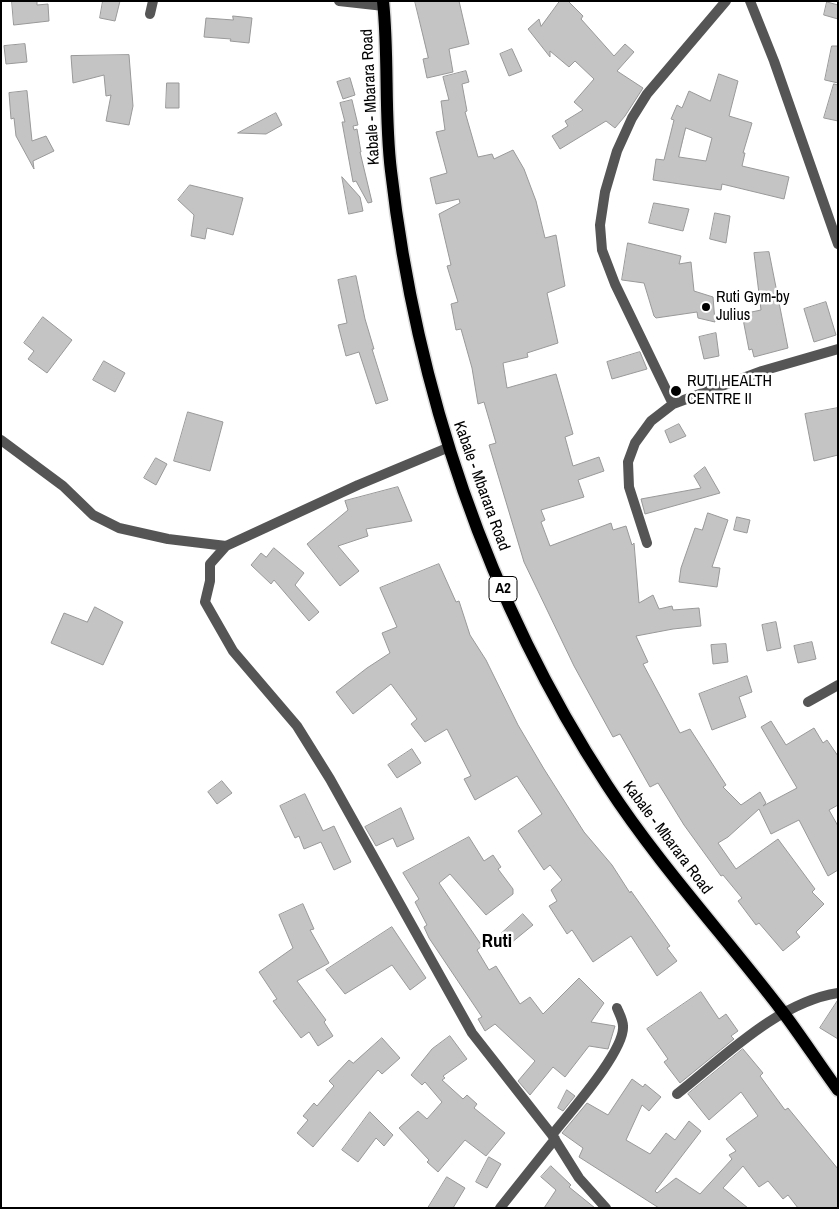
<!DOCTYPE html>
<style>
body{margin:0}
#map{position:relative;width:839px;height:1209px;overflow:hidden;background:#fff;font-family:"Archivo Narrow",sans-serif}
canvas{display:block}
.frame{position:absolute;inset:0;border:2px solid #000;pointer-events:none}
</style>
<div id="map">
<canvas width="839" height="1209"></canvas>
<div class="frame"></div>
</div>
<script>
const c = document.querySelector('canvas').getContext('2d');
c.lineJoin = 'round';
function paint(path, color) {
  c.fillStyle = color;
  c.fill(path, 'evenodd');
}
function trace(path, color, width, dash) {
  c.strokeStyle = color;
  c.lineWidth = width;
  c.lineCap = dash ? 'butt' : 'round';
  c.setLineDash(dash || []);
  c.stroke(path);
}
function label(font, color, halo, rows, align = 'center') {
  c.font = font + ' "Archivo Narrow",sans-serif';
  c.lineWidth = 5;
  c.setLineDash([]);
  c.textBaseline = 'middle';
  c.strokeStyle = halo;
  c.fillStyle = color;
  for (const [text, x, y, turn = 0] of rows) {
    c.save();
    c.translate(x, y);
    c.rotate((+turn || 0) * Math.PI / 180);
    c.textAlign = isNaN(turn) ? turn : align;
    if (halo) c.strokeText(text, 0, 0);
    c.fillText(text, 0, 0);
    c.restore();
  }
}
const building = new Path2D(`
 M12 1H37V5L48 4 49 21 14 25Z
 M103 1H120L115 21 100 18Z
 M415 1H459L469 44 449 49 453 72 427 78 423 59 428 58Z
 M560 1H568L583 16 581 19 614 56 625 44 634 52 617 71 643 88 625 116 615 128 606 121 560 149 552 136 568 126 565 121 583 110 574 102 594 79 575 61 569 67 550 51V57L528 29 539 19 541 26Z
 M827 2 838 5V19L824 15Z
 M233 16 252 18 249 43 230 41 231 39 204 37 206 18 233 20Z
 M25 44 27 62 6 64 4 46Z
 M832 46H838V83L825 80Z
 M512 49 522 71 509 76 500 54Z
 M129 55 133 106 129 125 106 121 111 95 106 96 104 75 73 83 71 56Z
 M466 71 469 82 462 84 467 111 465 112 478 157 492 154 494 159 513 150 524 169 536 201 545 238 556 235 565 286 547 293 558 343 527 353 528 357 503 363 507 388 556 374 573 434 565 437 573 466 599 457 604 471 578 480 584 497 541 510 545 520 541 522 550 546 611 523 613 530 626 526 632 545 634 543 639 603 653 595 659 609 672 606 673 610 699 608 701 626 673 629 636 636 648 662 643 664 680 733 690 729 726 785 723 787 741 805 760 792 766 803 763 806 797 788 761 727 771 721 786 745 814 728 823 743 827 740 838 756V805L829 810 838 826V870L828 876 799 820 771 834 759 809 728 837 718 843 736 869 778 839 815 889 812 892 824 904 796 932 800 937 783 951 759 923 756 925 738 901 742 898 723 875 721 876 684 825 658 783 650 787 620 734 613 737 574 666 524 562 489 445 496 443 484 402 478 404 472 368 461 329 456 330 451 304 458 302 447 266 451 265 439 214 460 203 459 199 436 204 430 178 447 173 436 132 445 130 441 101 449 100 443 77Z
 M719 74 738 81 729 116 752 123 743 153H745L742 166 789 177 784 199 722 184 721 190 653 180 656 159 664 160 674 120 671 119 677 105 682 108 689 91 710 101ZM686 128 712 138 706 161 679 157Z
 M350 78 355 95 343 99 337 82Z
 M167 83H179V108H166Z
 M834 84 838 85V121L824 118Z
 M27 91 32 141 46 136 54 151 33 161 34 169 16 136 14 118 11 119 9 93Z
 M352 100 358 125 353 126 354 130 357 129 361 152H360L372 202 368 203 356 181 353 182 342 122H345L340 103Z
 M276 113 282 125 266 134 238 133Z
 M342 177 360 197 363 211 349 214Z
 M190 185 243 198 233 235 207 228 205 239 191 236 194 215 178 200Z
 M654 203 689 209 683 231 649 223Z
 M715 213 730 216 726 243 710 239Z
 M628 243 681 256 679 264 691 262 694 291 713 297 715 322 698 318 697 312 656 318 654 316 644 283 622 280Z
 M769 252 788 348 754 357 752 349 749 350 742 314 761 310 754 253Z
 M356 276 365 319 374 349H372L388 400 376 404 359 352 346 356 338 325 347 323 338 280Z
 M826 302 836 335 814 342 804 309Z
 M43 317 72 340 47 373 28 359 34 351 24 343Z
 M716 333 719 356 704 359 699 337Z
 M640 352 647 369 612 379 607 362Z
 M104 361 125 373 115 392 93 380Z
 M838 408V455L814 461 805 414Z
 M188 412 223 422 210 471 174 461Z
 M679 424 686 436 670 443 665 431Z
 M156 458 167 464 156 485 144 478Z
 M705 467 720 493 645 514 641 499 701 488 694 476Z
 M398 487 412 521 366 529 368 536 338 546 359 571 340 586 307 544 348 510 345 501Z
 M708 513 728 520 712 567 720 568 717 587 679 582 681 568 695 528 702 530Z
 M737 517 750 520 747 533 734 530Z
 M274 548 304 573 295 585 319 612 309 621 274 580 271 584 251 565 261 553 266 557Z
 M439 564 456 602 459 601 470 635 486 660 518 725 544 769 584 832 612 865 630 893 631 891 670 946 667 948 677 961 657 976 631 936 593 962 572 930 567 934 549 906 557 901 551 890 562 880 550 865 544 870 518 831 542 814 517 776 475 800 464 779 471 776 447 729 425 742 411 724 417 719 391 684 353 714 336 692 367 668 390 653 382 633 397 627 380 588Z
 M95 607 123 622 103 665 51 643 64 613 87 622Z
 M776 622 781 648 767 651 762 625Z
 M812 642 816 659 798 663 794 646Z
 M726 644 728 662 713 664 711 645Z
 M747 676 752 692 739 697 746 717 712 730 699 694Z
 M412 749 421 763 397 778 388 765Z
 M222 781 232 793 217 804 208 792Z
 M305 794 323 831 334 826 351 862 334 870 321 842 304 849 299 836 295 838 280 806Z
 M401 808 414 839 397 847 393 838 376 846 365 827Z
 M469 837 484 861 493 855 501 867 498 869 513 889V894L486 915 450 874 439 883 480 943 482 946 477 950 489 970 496 966 520 1004 530 997 543 1014 579 978 604 1003 591 1022 615 1026 608 1049 589 1046 565 1077 553 1067 530 1095 518 1081 535 1061 495 1024 485 1031 478 1019 482 1017 429 938 424 927 427 925 415 902 419 899 403 873Z
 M303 904 314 929 310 930 329 963 297 981 326 1020 324 1022 333 1036 318 1046 309 1032 301 1038 273 1001 277 999 259 972 293 948 279 915Z
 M523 914 533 925 511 943 502 933Z
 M392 927 426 978 410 990 392 965 345 994 326 970Z
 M701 992 719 1019 726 1014 738 1031 731 1036 734 1039 680 1083 664 1062 668 1059 647 1029Z
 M838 1000V1039L820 1028Z
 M450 1036 467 1059 443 1076 445 1078 442 1080 463 1099 467 1095 477 1104 474 1108 505 1133 486 1156 465 1140 438 1172 427 1162 429 1160 399 1128 418 1111 427 1119 442 1102 425 1082 422 1085 411 1075 432 1049Z
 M382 1038 400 1058 382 1074 378 1070 313 1147 297 1133 308 1120 303 1116 314 1103 317 1106 334 1086 329 1081 349 1060 353 1063Z
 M743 1049 763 1073 760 1076 785 1110 788 1108 838 1169V1208H798L788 1195 783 1199 768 1181 759 1187 743 1166 723 1188 748 1208H659L579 1157 583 1148 562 1133 587 1103 608 1115 632 1079 643 1087 645 1084 661 1097 649 1111 642 1105 626 1140 650 1154 666 1133 675 1140 689 1121 701 1131 655 1191 657 1193 676 1178 700 1194 732 1159 729 1155 736 1151 726 1139 758 1116 741 1092 709 1120 688 1094Z
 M567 1090 575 1096 563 1111 558 1108Z
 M370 1112 393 1135 384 1146 376 1138 358 1162 342 1150Z
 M489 1157 501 1164 487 1188 476 1182Z
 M551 1166 571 1185 569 1187 595 1208H544L556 1190 541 1177Z
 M447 1177 465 1188 453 1208H428Z`);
paint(building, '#c4c4c4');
trace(building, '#999', 1);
const primary = new Path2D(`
 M383 1C389 58 384 115 391 171 416 389 487 601 607 785 659 865 724 935 782 1011 801 1036 819 1064 838 1090`);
trace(primary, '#dbdbdb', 15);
trace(new Path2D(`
 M339 1 384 6
 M750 1 774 61 838 244
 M150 14 153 1
 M673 404 615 284 602 250 600 225 605 192 617 151 632 118 647 94 726 1
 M1 440 63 486 93 515 119 528 168 539 226 546 358 485 447 448
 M647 543 629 487 628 462 635 443 651 421 673 404 762 371 838 349
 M226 546 210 564V581L205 602 233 651 297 726 330 779 472 1033 552 1135 579 1178 606 1208
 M808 702 838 685
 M677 1094C724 1057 778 1002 838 993
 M552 1135C569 1113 625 1051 623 1026 623 1020 619 1013 617 1008
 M500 1208 555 1139`), '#555', 10);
trace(primary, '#000', 12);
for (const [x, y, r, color] of [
 [706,307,5,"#000"],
 [676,391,6,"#000"]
]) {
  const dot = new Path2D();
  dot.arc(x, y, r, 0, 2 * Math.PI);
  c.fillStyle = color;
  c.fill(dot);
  trace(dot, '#fff', 2);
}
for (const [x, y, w] of [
 [503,589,28]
]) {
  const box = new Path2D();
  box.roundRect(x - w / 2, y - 12.5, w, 25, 4);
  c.fillStyle = '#fff';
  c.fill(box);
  trace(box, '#000', 1);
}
label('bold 15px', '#000', null, [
 ["A2",503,589]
]);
label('16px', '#000', '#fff', [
 ["Kabale - Mbarara Road",371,97,-93],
 ["Kabale - Mbarara Road",481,486,70],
 ["Kabale - Mbarara Road",667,838,53]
]);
label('16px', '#000', '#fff', [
 ["Ruti Gym-by",716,298],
 ["Julius",716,316],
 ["RUTI HEALTH",687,382],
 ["CENTRE II",687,400]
], 'left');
label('bold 19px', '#000', '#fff', [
 ["Ruti",497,942]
]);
</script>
